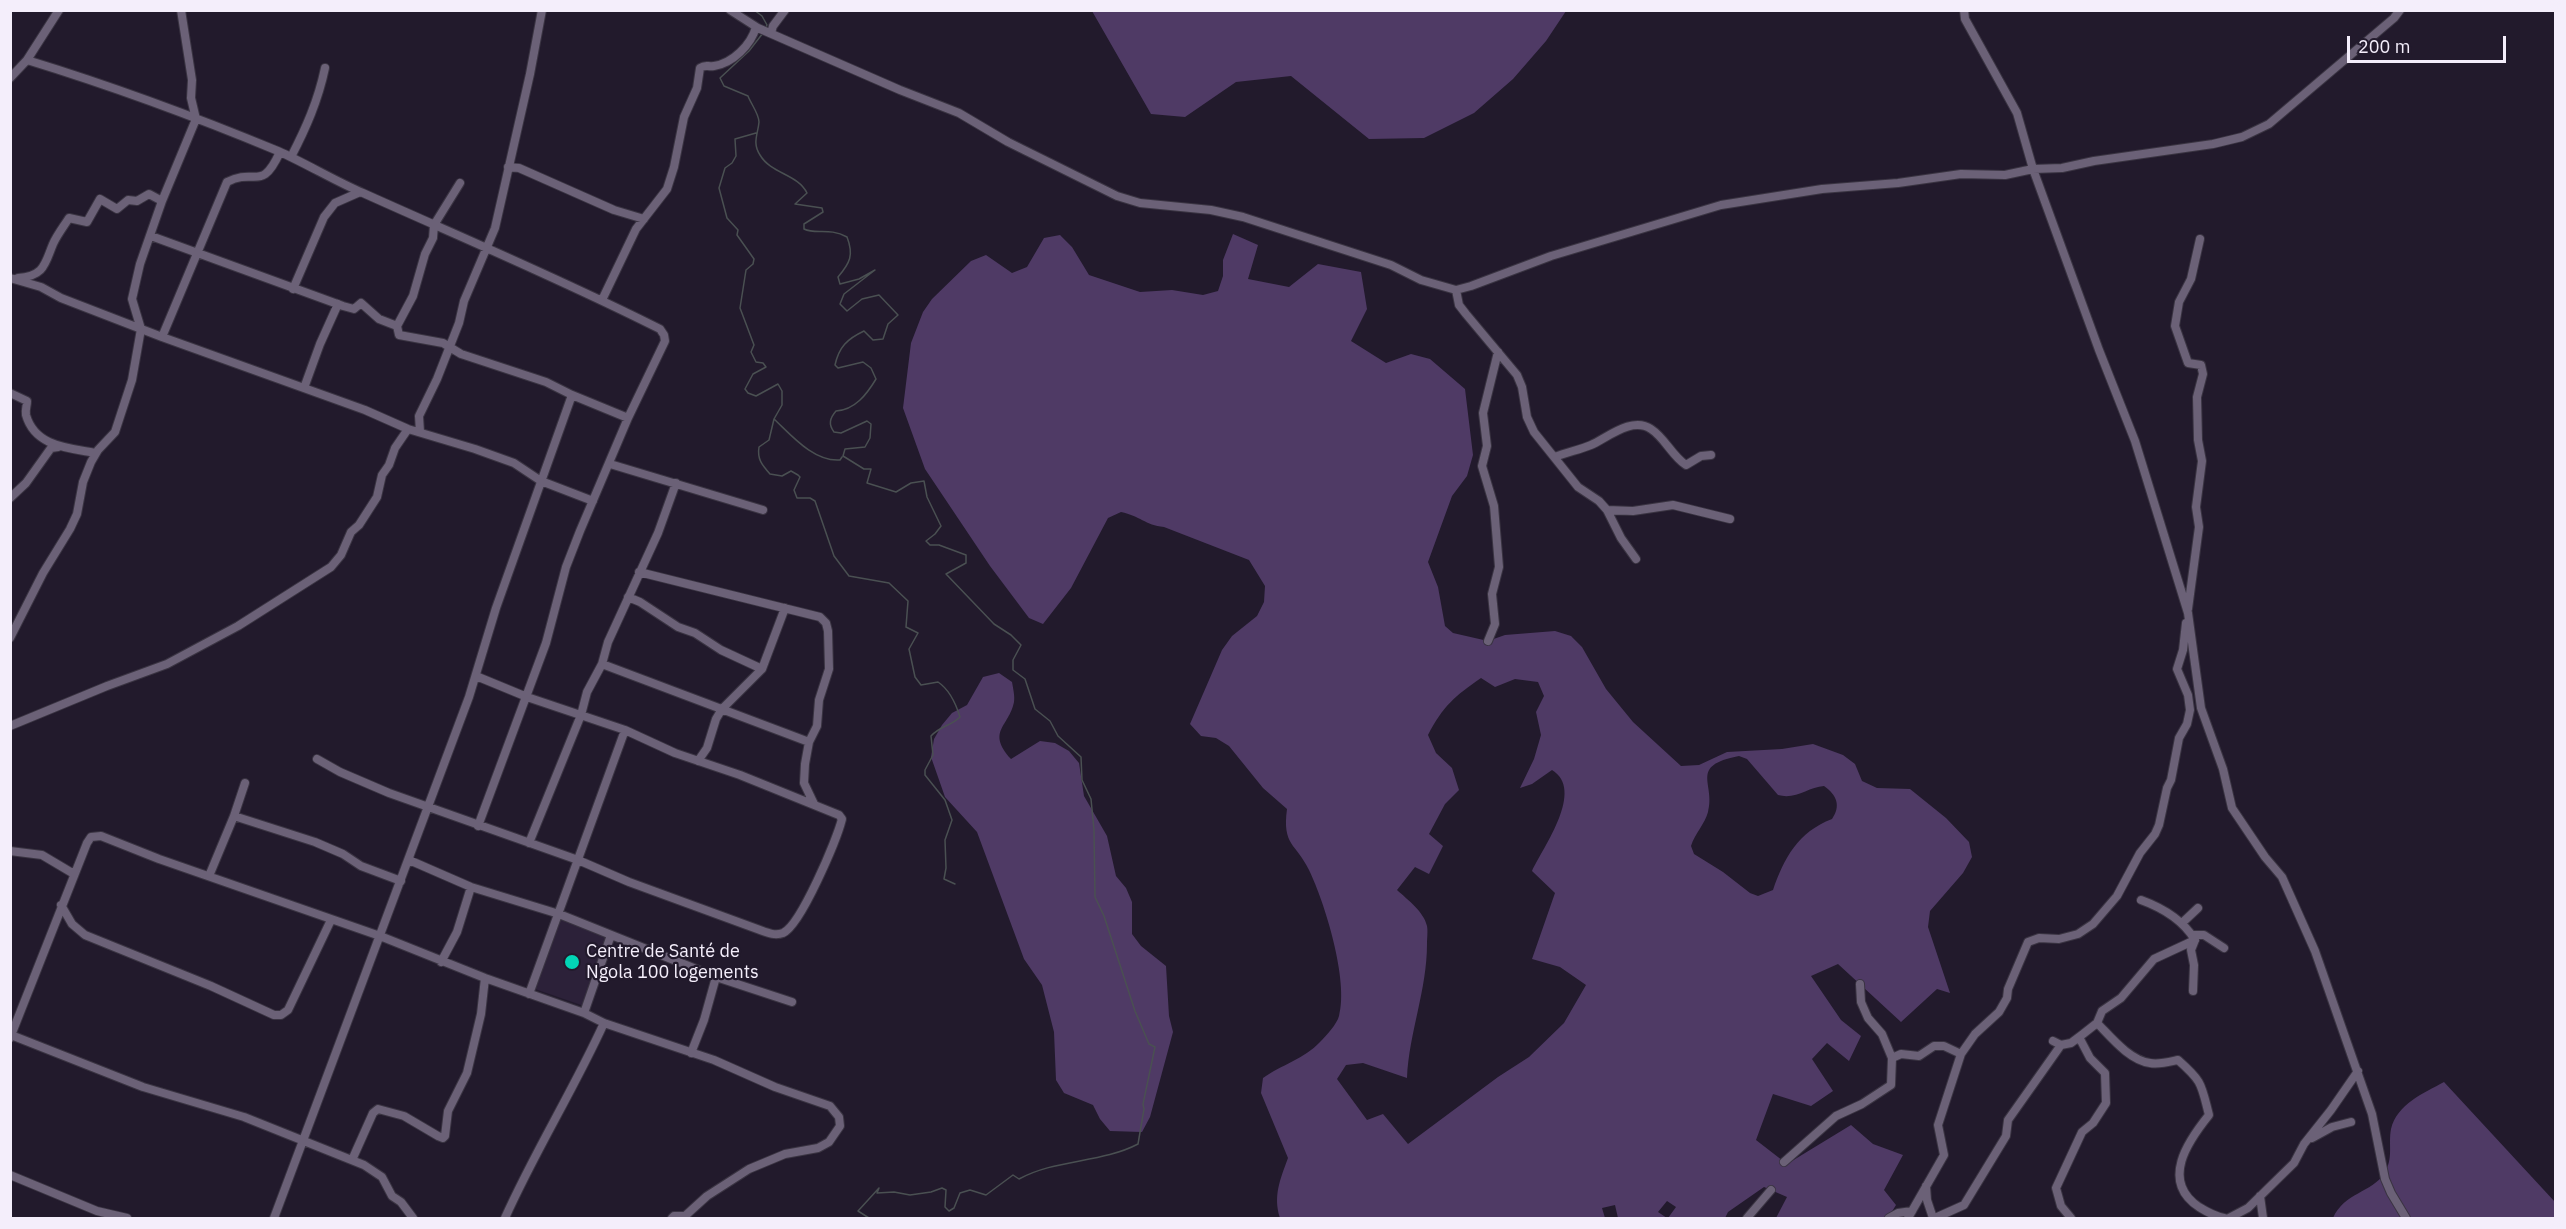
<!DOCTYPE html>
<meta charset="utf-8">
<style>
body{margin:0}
#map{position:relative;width:2566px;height:1229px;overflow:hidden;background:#221a2c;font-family:"IBM Plex Sans",sans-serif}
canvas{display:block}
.frame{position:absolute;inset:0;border:12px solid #f4eefb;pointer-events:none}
.scale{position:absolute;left:2347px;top:36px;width:159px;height:27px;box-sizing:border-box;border:3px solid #f4eefb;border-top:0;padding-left:8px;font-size:18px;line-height:21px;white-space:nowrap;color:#f4eefb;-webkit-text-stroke:4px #221a2c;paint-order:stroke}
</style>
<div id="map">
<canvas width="2566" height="1229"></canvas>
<div class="frame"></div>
<div class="scale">200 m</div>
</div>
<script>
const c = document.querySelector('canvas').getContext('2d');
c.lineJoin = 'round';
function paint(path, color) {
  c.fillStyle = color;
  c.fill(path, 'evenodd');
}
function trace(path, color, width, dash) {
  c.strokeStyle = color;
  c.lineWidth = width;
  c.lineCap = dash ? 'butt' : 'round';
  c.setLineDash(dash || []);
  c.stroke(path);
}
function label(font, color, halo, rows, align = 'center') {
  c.font = font + ' "IBM Plex Sans",sans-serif';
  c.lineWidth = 4.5;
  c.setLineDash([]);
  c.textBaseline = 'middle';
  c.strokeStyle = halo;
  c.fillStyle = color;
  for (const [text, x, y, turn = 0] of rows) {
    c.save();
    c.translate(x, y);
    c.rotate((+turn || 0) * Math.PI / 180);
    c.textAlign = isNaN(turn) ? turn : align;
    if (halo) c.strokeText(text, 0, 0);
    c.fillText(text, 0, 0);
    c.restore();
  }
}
paint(new Path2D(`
 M560 919 608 936 584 1006 535 989Z`), '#2c2139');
paint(new Path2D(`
 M1092 11V10L1566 11 1546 41 1513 79 1474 113 1424 138 1369 139 1291 76 1236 82 1185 117 1151 114Z
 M1233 234 1258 245 1248 279 1289 287 1318 264 1361 272 1367 309 1351 341 1386 363 1411 354 1430 359 1465 389 1473 455 1467 476 1452 496 1428 562 1438 587 1445 626 1453 633 1488 641 1505 635 1555 631 1571 636 1582 647 1606 689 1633 722 1681 766 1699 765 1727 752 1782 749 1813 744 1843 755 1855 764 1862 781 1877 788 1910 789 1946 818 1969 842 1972 857 1963 873 1930 911 1928 927 1950 993 1937 989 1901 1022 1838 964 1811 976 1841 1020 1861 1036 1849 1061 1827 1043 1812 1059 1833 1091 1811 1106 1773 1094 1756 1140 1787 1164 1851 1125 1873 1144 1903 1155 1884 1190 1896 1205 1888 1218H1776L1787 1197 1764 1187 1728 1212 1725 1218H1668L1676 1207 1667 1201 1658 1212 1667 1218H1618L1615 1205 1602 1208 1605 1218H1280C1273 1196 1280 1180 1288 1158L1261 1093 1263 1078C1281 1065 1304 1059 1320 1042 1326 1036 1337 1024 1339 1016 1349 981 1325 903 1309 870 1296 843 1282 846 1287 809L1263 788 1229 746 1216 738 1201 736 1190 724 1222 650 1232 636 1257 616 1264 602 1265 586 1249 560 1164 527C1145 525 1140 516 1121 512L1108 518 1071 588 1043 624 1029 618 990 566 925 469 903 408 911 343 923 312 932 299 971 261 986 255 1012 273 1027 267 1044 238 1060 235 1072 247 1089 275 1140 292 1172 290 1203 295 1218 291 1223 276V260ZM1481 678 1495 687 1515 679 1538 682 1544 696 1536 712 1541 735 1534 759 1520 788 1532 784 1552 770C1585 790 1544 846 1532 871L1555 893 1532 959 1560 967 1586 985 1564 1023 1529 1057 1498 1077 1408 1144 1383 1114 1367 1120 1337 1079 1346 1065 1363 1063 1407 1078C1409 1033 1427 990 1427 944 1427 939 1428 931 1427 926 1424 912 1408 900 1397 890L1415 867 1429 874 1443 846 1429 834 1445 804 1459 790 1452 768 1436 753 1428 735C1443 706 1455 696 1481 678ZM1739 756 1747 759 1778 795C1796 800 1808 787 1824 786 1837 795 1841 806 1832 819 1798 832 1784 858 1773 890L1758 896 1750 893 1723 872 1694 854 1691 846C1695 833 1705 824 1708 812 1716 783 1688 766 1739 756Z
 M999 673 1012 682C1013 688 1015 696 1014 702 1009 727 986 731 1011 759L1040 741 1055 743 1069 751 1079 763 1084 796 1107 836 1116 876 1126 888 1132 902V934L1141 946 1166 966 1169 1016 1173 1032 1150 1117 1142 1132 1110 1131 1100 1119 1093 1105 1064 1093 1056 1080 1054 1032 1042 985 1024 959 977 832 945 797 931 757 934 739 942 725 952 713 967 705 983 677Z
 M2444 1082 2555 1202V1218H2333C2344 1193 2372 1192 2384 1174 2394 1158 2388 1145 2391 1129 2397 1104 2424 1093 2444 1082Z`), '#4f3a65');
trace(new Path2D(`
 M754 10 762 16 767 25 765 29
 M763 33 749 51 720 78 724 86 748 96C751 104 759 114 759 122 758 134 752 143 760 155 771 174 798 174 807 193L795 204 822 208 823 212 804 224V229C816 235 829 227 847 237 854 255 850 263 838 277L840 284 859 279 875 270 844 294 840 304 847 311 862 299 879 295 898 315 888 324 883 339 873 340 864 331C847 339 839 347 835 365L838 368 863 362 871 368 876 379C867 394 855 410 836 411 830 418 828 424 834 432L841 433 867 421 871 424 870 438 865 447 845 449 843 456 864 469H871L867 483 896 492 911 483 924 481 927 497 941 526 935 534 926 541 930 545H939L966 555V563L946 574 994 624 1011 635 1021 645 1013 660V670L1025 679 1035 709 1050 721 1058 736 1081 757 1082 780 1091 799 1094 830 1095 897 1104 916 1135 1011 1149 1044 1155 1047 1143 1104 1144 1109 1138 1144C1102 1163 1055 1159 1019 1179L1013 1175 986 1195 970 1190 960 1193 954 1208 949 1211 945 1207 946 1190 942 1188 931 1192 910 1195 894 1192 877 1193 879 1188 858 1211 869 1218
 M756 133 735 139 736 156 732 163 725 168 719 188 727 218 738 230 737 235 754 259 753 264 746 270 740 308 754 345 751 352 756 362 763 363 766 367 753 374 745 389 748 393 756 396 778 384 782 391V405L774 419 769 440 759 447C757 459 762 465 770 474L782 476 791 471 798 475 800 477 794 490 797 498H810L815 501 834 556 849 576 889 583 908 601 906 627 918 633 909 649 915 677 921 685 938 682C950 690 956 704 960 717 951 726 940 726 931 736L933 755 925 770V775L945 800 952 820 945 840 946 868 944 879 955 884
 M774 419C792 436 814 462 840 460L842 457`), '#4a5052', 1.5);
const minor = new Path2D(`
 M730 10 758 28 900 90 959 113 1008 142 1117 196 1140 203 1211 210 1243 217 1391 265 1421 280 1456 290 1471 286 1551 256 1721 205 1822 189 1898 183 1961 174 2005 175 2033 169 2062 168 2094 161 2213 144 2242 137 2269 124 2394 18 2400 10
 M1964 10 1965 19 2017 113 2033 169 2099 350 2135 441 2188 613 2201 708 2223 769 2232 808 2265 857 2282 877 2315 951 2372 1114 2385 1179 2391 1193 2406 1218
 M771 33 773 26 785 10
 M27 60C112 86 196 117 278 151 307 164 335 181 363 193 463 238 563 280 660 329L664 335 665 341 628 418 580 531 566 567 546 643 478 826
 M10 78 27 60 59 10
 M291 157C306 128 318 101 325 68
 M508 167 519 168 614 210 644 219
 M460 183 434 225 433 238 425 254 413 296 397 326 399 335 443 343 461 354 546 382 572 395 628 418
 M151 236 343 306 354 309 361 303 379 319 397 326
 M10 278 41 287 61 298 162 337 365 410 408 429 475 449 514 463 541 481 593 501
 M18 278C45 276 45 263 53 244 57 235 64 226 69 218L87 222 100 199 117 209 128 200 137 201 149 194 162 201
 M293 289 324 217 335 203 360 192
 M1456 290 1459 305 1466 314 1517 375 1522 387 1527 417 1534 432 1578 487 1599 501 1607 510 1621 538 1636 559
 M602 300 636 229 667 189 674 167 684 117 697 88 700 68C706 64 707 67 714 66 733 63 751 45 756 27
 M162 337 227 182C256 167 261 193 280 152
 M304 388 320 344 338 304
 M10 393 27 401C27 407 25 409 26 415 35 447 69 448 96 453
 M420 432 419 416 437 379 459 323 464 301 495 228 530 74 542 10
 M1555 457C1567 452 1579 450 1591 445 1607 438 1632 416 1651 429 1665 438 1672 456 1686 465L1701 456 1711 455
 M610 464 763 510
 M10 498 26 483 51 448 58 447
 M1607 510 1633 511 1673 505 1730 519
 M639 572 820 617 826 623 828 631 829 669 819 700 817 726 809 742 805 764 804 783 814 804
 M628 597 640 602 678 627 695 633 721 650 762 669
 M2188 609 2199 527 2196 507 2202 461 2198 440 2197 397 2203 374 2201 365 2188 363 2175 326 2179 302 2191 279 2200 239
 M10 638 43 573 70 529 77 514 83 482 91 462 98 450 115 432 132 380 141 329 132 299 140 264 162 201 196 119 191 98 192 80 181 10
 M1488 641 1495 624 1492 594 1499 567 1494 506 1482 466 1487 446 1483 413 1498 352
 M602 664 809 742
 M10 726 107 686 167 664 238 626 331 567 341 555 351 532 359 525 377 497 382 475 389 465 395 448 408 429
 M317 759 340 772 389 793 578 860 629 882 760 930C768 933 775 936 783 933 801 925 837 839 842 819L839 815 740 775 675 753 625 730 527 697 476 676
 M698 761 707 748 716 719 722 709 762 669 785 608
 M234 816 315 842 343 854 361 866 401 881
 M529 843 581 715 587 692 602 664 608 642 658 533 676 483
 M10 851 42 855 74 874
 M409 860 471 887 559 914 716 977 792 1002
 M209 876 234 816 245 783
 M2141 900C2163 908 2183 920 2195 940L2191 950 2194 965 2193 991
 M61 905 72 924 85 935 211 986 274 1015H281L288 1010 331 920
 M2182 923 2198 908
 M2192 935H2204L2224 948
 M441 962 457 932 471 887
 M1860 984 1861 1002 1868 1018 1882 1034 1892 1058
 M529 994 625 730
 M584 1013 611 935
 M2097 1023C2111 1037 2129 1060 2150 1063 2158 1065 2169 1062 2178 1060 2203 1082 2201 1084 2209 1115 2188 1141 2160 1181 2199 1207 2207 1212 2214 1216 2224 1218
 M11 1035 143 1087 244 1117 364 1165 382 1177 392 1196 401 1202 413 1218
 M10 1038 87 843 91 837 101 836 159 859 380 936 485 978 584 1013 604 1023 714 1060 775 1087 830 1106 839 1117 840 1126 829 1142 818 1148 785 1154 749 1169 707 1196 685 1216H674L672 1218
 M2053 1041 2061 1045 2071 1043 2083 1034 2097 1023 2102 1011 2121 998 2154 959 2195 940
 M691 1053 704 1020 716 977
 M2312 1138 2332 1127 2351 1122
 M352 1160 373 1113 378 1109 404 1116 438 1136 443 1138 445 1136 448 1111 467 1073 481 1014 485 978
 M1784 1162 1836 1116 1862 1104 1891 1085 1892 1058 1901 1054 1919 1056 1934 1046H1944L1961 1054
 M10 1175 97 1211 127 1218
 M1926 1186 1927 1200 1933 1218
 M2260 1196 2263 1218
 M274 1218 469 697 496 608 572 395
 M505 1218C535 1151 574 1089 604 1023
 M1747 1218 1771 1190
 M1889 1218 1898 1213 1912 1211
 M1908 1218 1944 1155 1938 1125 1961 1054 1975 1034 1999 1012 2007 998 2008 989 2028 942 2039 938 2059 939 2078 934 2093 924 2117 896 2140 853 2155 834 2159 825 2167 788 2171 780 2179 738 2187 724 2190 710 2188 695 2177 669 2183 650 2186 623
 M1935 1218 1964 1205 2006 1136 2008 1120 2061 1045
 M2071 1218 2061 1206 2056 1188 2082 1132 2093 1123 2106 1103 2105 1073 2090 1058 2079 1037
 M2229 1218 2248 1208 2294 1163 2304 1144 2331 1110 2358 1071`);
trace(minor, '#3a3442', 10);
trace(minor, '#6b6177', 8);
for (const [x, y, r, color] of [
 [572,962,8,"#02d5b6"]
]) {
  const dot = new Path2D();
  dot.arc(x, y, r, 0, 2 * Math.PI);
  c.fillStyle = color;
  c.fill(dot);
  trace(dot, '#221a2c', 2);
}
label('18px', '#f4eefb', '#221a2c', [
 ["Centre de Santé de",586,952],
 ["Ngola 100 logements",586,973]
], 'left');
</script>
